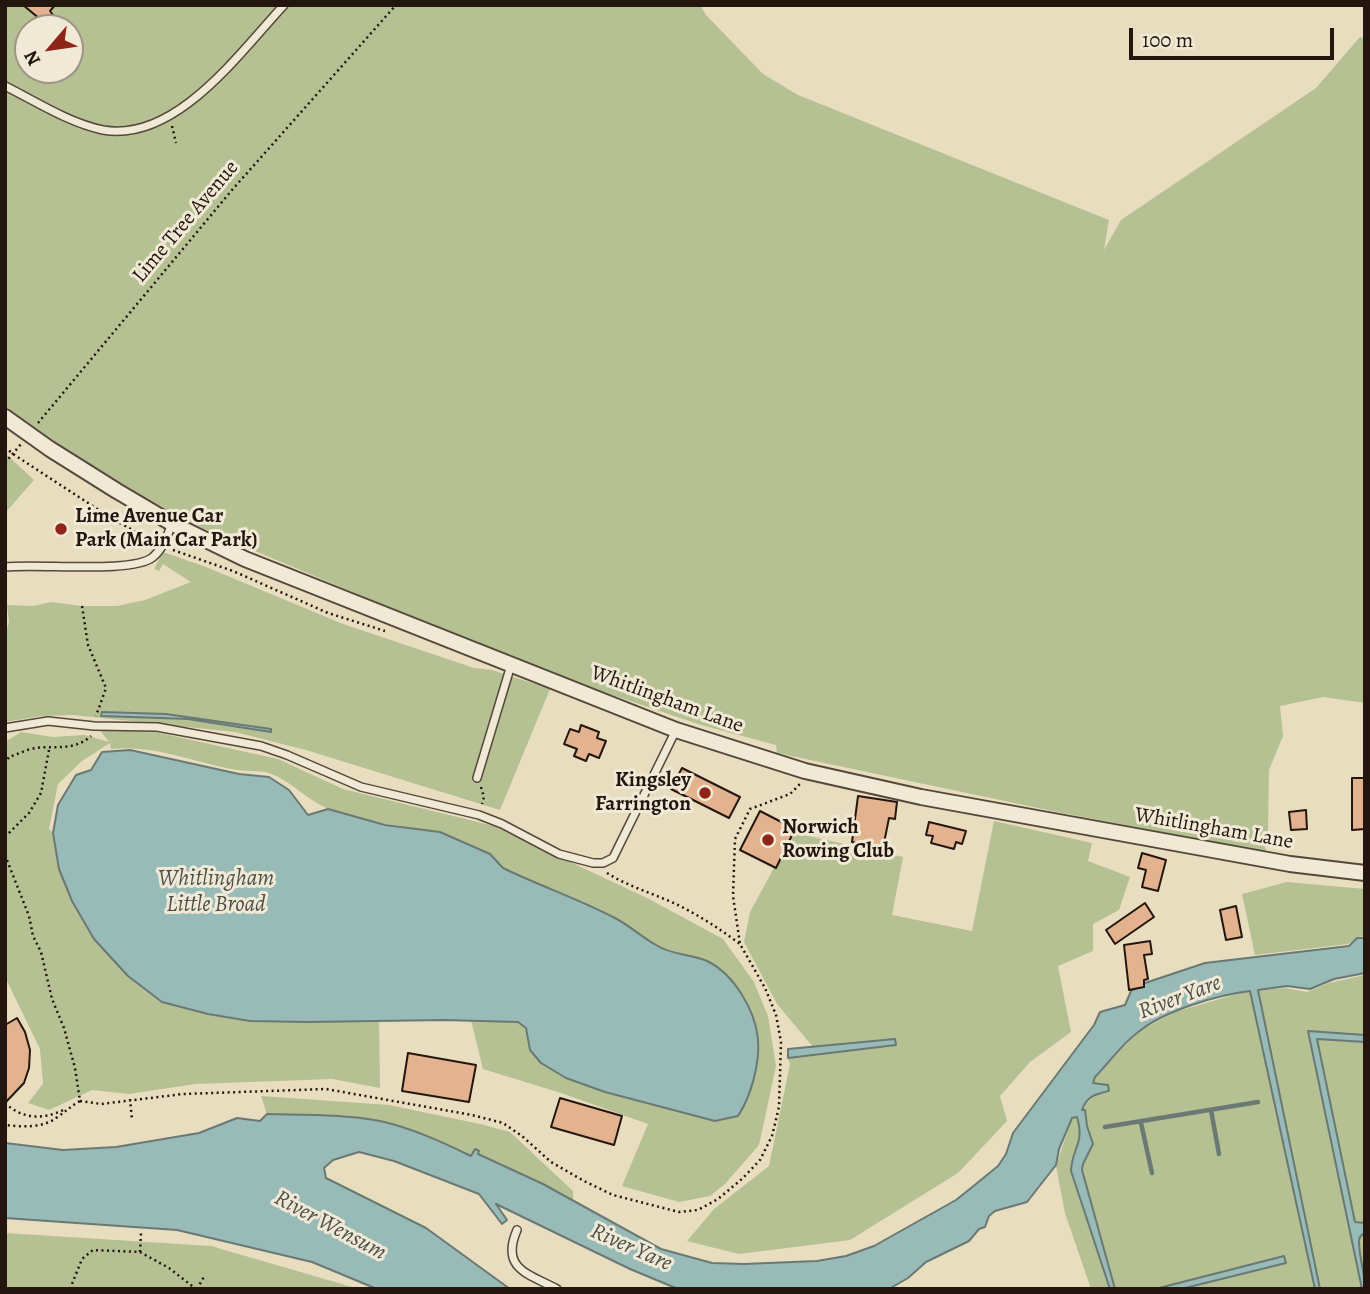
<!DOCTYPE html>
<style>
body{margin:0}
#map{position:relative;width:1370px;height:1294px;overflow:hidden;background:#e8ddbf;font-family:Alegreya,serif}
canvas{display:block}
.frame{position:absolute;inset:0;border:7px solid #24160f;pointer-events:none}
.north{position:absolute;left:14px;top:14px;width:70px;height:70px;box-sizing:border-box;background:#f0e9d5;border:2px solid #9e9586;border-radius:50%;rotate:241deg;font-size:19px;font-weight:700;line-height:28px;text-align:center;color:#24160f}
.north::after{content:'';display:block;margin:auto;width:24px;height:32px;background:#8f2418;clip-path:polygon(50% 0,100% 100%,50% 72%,0 100%)}
.scale{position:absolute;left:1129px;top:28px;width:205px;height:32px;box-sizing:border-box;border:4px solid #24160f;border-top:0;padding-left:9px;font-size:21px;line-height:24px;white-space:nowrap;color:#24160f;-webkit-text-stroke:5px #f0e9d5;paint-order:stroke}
</style>
<div id="map">
<canvas width="1370" height="1294"></canvas>
<div class="frame"></div>
<div class="north">N</div>
<div class="scale">100 m</div>
</div>
<script>
const c = document.querySelector('canvas').getContext('2d');
c.lineJoin = 'round';
function paint(path, color) {
  c.fillStyle = color;
  c.fill(path, 'evenodd');
}
function trace(path, color, width, dash) {
  c.strokeStyle = color;
  c.lineWidth = width;
  c.lineCap = dash ? 'butt' : 'round';
  c.setLineDash(dash || []);
  c.stroke(path);
}
function label(font, color, halo, rows, align = 'center') {
  c.font = font + ' Alegreya,serif';
  c.lineWidth = 6;
  c.setLineDash([]);
  c.textBaseline = 'middle';
  c.strokeStyle = halo;
  c.fillStyle = color;
  for (const [text, x, y, turn = 0] of rows) {
    c.save();
    c.translate(x, y);
    c.rotate((+turn || 0) * Math.PI / 180);
    c.textAlign = isNaN(turn) ? turn : align;
    if (halo) c.strokeText(text, 0, 0);
    c.fillText(text, 0, 0);
    c.restore();
  }
}
paint(new Path2D(`
 M5 5H700L706 15 763 74 798 95 1109 220 1104 250 1121 220 1316 88 1360 37 1365 39V703L1323 697 1280 706 1283 736 1269 770 1268 831H1263L1266 852 1057 812 777 753 776 745 701 725 580 684 402 613 248 548 187 521 136 492 64 448 5 408ZM28 28H70V70H28Z
 M5 453 34 480 5 513Z
 M163 552 206 567 343 624 474 668 492 670 550 689 500 810 306 750 235 732 73 715 42 716 5 722V635L9 622 7 605 33 606 51 602 82 606H117L145 600 191 582 163 564 159 571 154 569Z
 M99 729 155 732 278 759 343 789 494 826 649 899 723 939 754 982 768 1016 776 1066 759 1145 725 1184 710 1196 679 1202 622 1186 648 1124 564 1094 483 1069 471 1020 518 1022 526 1028 757 1061 758 1039 752 1013 706 961 656 946 617 919 502 868C459 820 385 833 329 809 308 801 290 780 269 773 259 770 247 772 237 770 196 763 153 744 111 749L110 743 82 761 58 784 49 829 53 833 59 869 74 905 94 939 250 1021H379L380 1088 332 1079 195 1084 129 1094 92 1090 49 1110 28 1103 43 1084 40 1049 5 977V742L21 732 53 737 85 735 109 742Z
 M994 821 1092 843 1088 861 1130 877 1119 910 1093 924V951L1058 966 1071 1032 1030 1062 1000 1096 1007 1121 958 1173 850 1240 739 1254 687 1241 714 1209 769 1166 790 1064 788 1058 896 1044 895 1039 813 1047 777 1004 744 942 750 912 795 829 804 835 903 857 892 915 972 931Z
 M1287 882 1365 889V936L1358 937 1348 944 1255 955 1242 894Z
 M1365 975V1289H1091L1065 1213 1056 1166 1072 1118 1080 1116C1087 1101 1092 1094 1110 1092L1108 1085 1093 1083 1095 1077 1138 1032 1175 1012 1244 992 1285 988 1307 992 1329 983Z
 M261 1096 389 1105 480 1124 510 1132 573 1191V1201L477 1154 475 1149 471 1156C443 1142 412 1128 380 1121 344 1114 304 1116 267 1114Z
 M5 1233 211 1246 359 1289H5Z`), '#b5c192');
const water = new Path2D(`
 M102 712 166 714 271 729V732L188 719 101 716Z
 M130 750 239 774 269 777 289 790 308 815 328 809 385 825 440 832 490 854 503 868C540 886 579 899 615 918 630 926 642 937 656 945 671 955 691 954 707 961 734 974 755 1010 758 1039 760 1064 751 1096 738 1116L715 1121 605 1092 566 1078 541 1063 530 1050 526 1028 518 1022 444 1020 307 1022 250 1021 208 1014 162 1002 128 976 94 939 72 901 59 869 53 833 58 805 76 775 91 770 102 752Z
 M1357 938H1365V973L1334 979 1310 989 1287 986 1258 990 1320 1289H1315L1250 991C1217 995 1163 1011 1137 1033 1121 1045 1109 1063 1095 1077L1093 1083 1108 1085 1109 1091C1096 1094 1087 1096 1082 1110H1085L1087 1126 1093 1144 1083 1164 1082 1170 1115 1289H1110L1071 1171C1072 1147 1085 1144 1077 1117L1072 1118 1059 1149 1056 1165 1027 1202 995 1211 989 1216 985 1227 979 1229 969 1241 926 1262 908 1278 889 1289H678L630 1269 496 1204 507 1220 502 1224 479 1194 394 1161 359 1152 333 1160 324 1168 326 1178 426 1228 510 1289H377L312 1262 177 1230 5 1218V1143L63 1150 116 1147 199 1133 237 1118 260 1121 267 1114C304 1115 343 1114 380 1121 412 1128 442 1142 471 1156L475 1149 479 1151 478 1154 543 1184 661 1249 712 1263 744 1264 817 1261 846 1256 874 1246 956 1200 971 1188 998 1166 1006 1154 1013 1133 1094 1025 1100 1012 1125 1005 1131 991 1145 983 1205 963 1349 946Z
 M1308 1031 1365 1035V1042L1317 1039 1355 1222 1365 1223V1232C1361 1236 1359 1236 1359 1242 1359 1257 1365 1273 1365 1289H1362Z
 M895 1039 896 1045 788 1058V1049Z
 M1284 1256 1286 1263 1181 1289H1155Z`);
paint(water, '#98bbb7');
trace(water, '#6a7974', 2);
trace(new Path2D(`
 M1211 1110 1219 1154
 M1141 1123 1152 1173
 M1105 1127 1258 1102`), '#6a7974', 4.5);
const building = new Path2D(`
 M23 5H55L50 11 53 15 46 24Z
 M581 725 599 732 597 738 606 741 599 758 589 754 586 761 574 756 577 749 564 744 570 729 579 732Z
 M682 768 740 797 729 818 671 789Z
 M1352 778H1365V829L1352 830Z
 M858 796 897 802 895 819 889 818 883 848 852 842Z
 M1306 810 1307 829 1291 830 1289 812Z
 M760 811 795 829 776 868 740 850Z
 M929 822 966 831 962 844 956 842 954 849 931 843 933 836 926 835Z
 M1142 853 1166 860 1158 891 1142 887 1146 870 1138 868Z
 M1145 903 1154 917 1115 944 1106 930Z
 M1236 906 1242 937 1226 940 1220 910Z
 M1150 941 1152 954 1144 955 1148 979 1144 980V987L1129 990 1124 945Z
 M17 1018 25 1032 30 1050 29 1068 24 1083 5 1103V1025Z
 M408 1053 476 1065 469 1102 402 1091Z
 M560 1098 622 1116 614 1145 551 1127Z`);
paint(building, '#e3b28f');
trace(building, '#24160f', 2);
const service = new Path2D(`
 M5 86C35 101 69 123 103 130 176 143 240 52 284 5
 M5 567C38 563 133 574 153 557 163 549 167 536 172 524
 M5 728 48 721 94 726 157 727 261 746 287 755 361 787 479 815 502 824 559 854 593 863H603L613 858 676 730
 M477 778 511 665
 M517 1230C500 1269 529 1274 557 1289`);
const minor = new Path2D(`
 M5 417 50 449 117 491 173 524 245 559 676 730 805 771 921 797 1290 864 1365 873`);
trace(service, '#55483b', 10);
trace(minor, '#55483b', 18);
trace(new Path2D(`
 M172 126 176 143
 M38 423 232 190 396 5
 M5 447 13 454 111 518 154 542
 M5 463 21 444
 M173 550 233 571 328 613 385 631
 M82 606 88 645 106 688 96 716
 M5 764 9 757C16 755 23 751 31 749 51 744 72 753 91 736
 M481 787 484 797 482 804
 M5 837 29 813 41 793 49 750
 M5 855 29 916 33 936 41 952 52 999 64 1028 75 1068 80 1101C71 1106 65 1112 56 1118 43 1128 22 1127 5 1125
 M607 873C629 887 655 894 678 905 700 916 720 929 740 944
 M130 1099 132 1120
 M80 1101 101 1104 183 1094 326 1089 472 1115 503 1123 522 1136 551 1162 584 1181 613 1195 679 1212 698 1210 718 1199 743 1178 760 1160 772 1136 779 1107 781 1042 776 1015 765 988 740 944 733 896 735 839 750 809 790 794 800 784
 M5 1103C22 1119 43 1120 63 1110
 M140 1252 141 1233
 M70 1289 82 1259 93 1250 140 1252 169 1268 196 1289
 M197 1289 205 1275`), '#24160f', 2.5, [2, 3.5]);
trace(service, '#f0e9d5', 7);
trace(minor, '#f0e9d5', 14);
for (const [x, y, r, color] of [
 [61,529,7,"#8f2418"],
 [705,793,7,"#8f2418"],
 [768,840,7,"#8f2418"]
]) {
  const dot = new Path2D();
  dot.arc(x, y, r, 0, 2 * Math.PI);
  c.fillStyle = color;
  c.fill(dot);
  trace(dot, '#f0e9d5', 2.5);
}
label('21px', '#24160f', '#f0e9d5', [
 ["Lime Tree Avenue",186,222,-50],
 ["Whitlingham Lane",667,700,20],
 ["Whitlingham Lane",1214,829,10]
]);
label('bold 21px', '#24160f', '#f0e9d5', [
 ["Lime Avenue Car",75,517],
 ["Park (Main Car Park)",75,541],
 ["Kingsley",691,781,"right"],
 ["Farrington",691,805,"right"],
 ["Norwich",782,828],
 ["Rowing Club",782,852]
], 'left');
label('italic 23px', '#4d504a', '#f0e9d5', [
 ["Whitlingham",216,879],
 ["Little Broad",216,905],
 ["River Yare",1180,998,-21],
 ["River Wensum",330,1226,28],
 ["River Yare",631,1248,24]
]);
</script>
